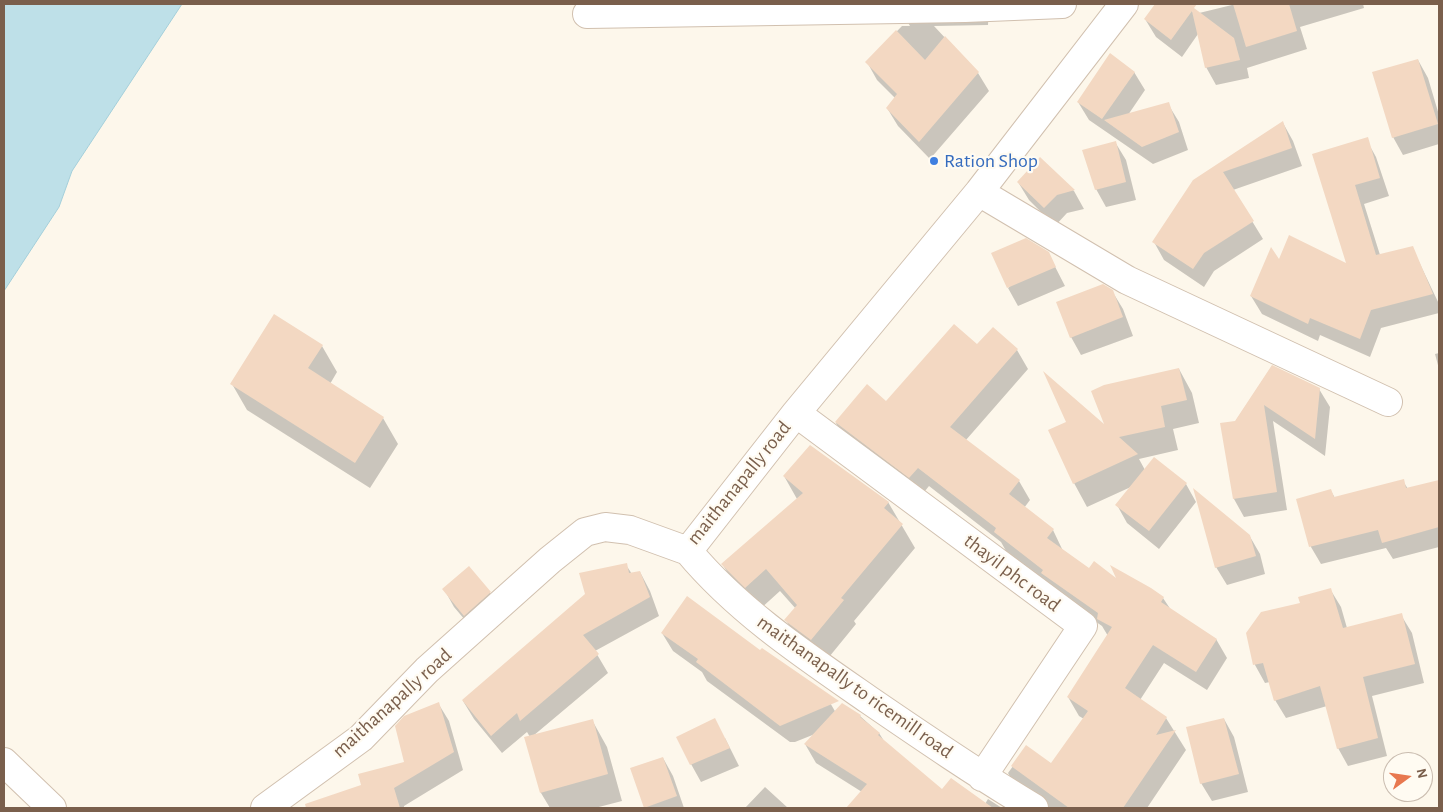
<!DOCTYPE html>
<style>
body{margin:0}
#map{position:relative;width:1443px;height:812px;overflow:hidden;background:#fdf7eb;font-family:"Alegreya Sans",sans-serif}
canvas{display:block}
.frame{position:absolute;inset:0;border:5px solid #7a5f4c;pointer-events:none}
.north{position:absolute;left:1383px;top:752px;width:50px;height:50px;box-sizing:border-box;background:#fffbf2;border:1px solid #cabdb0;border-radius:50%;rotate:76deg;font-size:14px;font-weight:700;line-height:20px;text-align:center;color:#7a5f4c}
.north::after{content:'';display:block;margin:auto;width:18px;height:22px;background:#e8784f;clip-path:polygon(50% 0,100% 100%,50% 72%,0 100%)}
</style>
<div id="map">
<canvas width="1443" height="812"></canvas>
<div class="frame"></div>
<div class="north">N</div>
</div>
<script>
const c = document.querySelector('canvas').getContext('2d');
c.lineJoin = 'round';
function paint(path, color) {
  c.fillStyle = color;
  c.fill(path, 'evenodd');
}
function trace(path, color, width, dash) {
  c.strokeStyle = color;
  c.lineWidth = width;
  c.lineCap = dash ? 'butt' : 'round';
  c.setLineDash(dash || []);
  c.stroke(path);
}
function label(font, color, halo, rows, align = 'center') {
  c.font = font + ' "Alegreya Sans",sans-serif';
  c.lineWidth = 4.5;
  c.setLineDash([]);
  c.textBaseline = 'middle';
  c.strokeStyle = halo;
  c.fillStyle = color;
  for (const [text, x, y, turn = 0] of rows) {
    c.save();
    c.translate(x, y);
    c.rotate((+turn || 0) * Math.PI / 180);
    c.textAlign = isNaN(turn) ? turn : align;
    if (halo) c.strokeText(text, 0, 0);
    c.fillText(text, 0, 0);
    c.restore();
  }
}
const water = new Path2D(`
 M4 4H182L72 171 59 207 4 291Z`);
paint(water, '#bee0e8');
trace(water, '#a4cfda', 1);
paint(new Path2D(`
 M897 4H989L988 25 934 26 978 73 989 91 930 159 898 126 887 108 895 98 877 80 867 62 902 26H910Z
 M1157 4H1185L1195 14 1236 4H1363L1364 8 1300 27 1307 49 1247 68 1249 78 1216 85 1206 67 1198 34 1182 57 1156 37 1145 19Z
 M1418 60 1428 78 1439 115V144L1403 155 1393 137Z
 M1134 72 1145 90 1128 115 1168 104 1179 122 1188 150 1153 164 1089 120 1078 102Z
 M1283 123 1293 141 1302 166 1233 190 1263 239 1214 271 1204 287 1164 260 1154 242 1194 181Z
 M1366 139 1376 157 1389 196 1364 204 1380 255 1412 247 1439 304V313L1381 328 1370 357 1320 335 1318 341 1262 314 1251 296 1279 262 1348 265 1313 155Z
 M1115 142 1126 160 1136 200 1106 207 1096 189Z
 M1040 159 1074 191 1084 209 1067 213 1055 226 1029 200 1018 182Z
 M1048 253 1065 286 1018 306 1008 288Z
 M1112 291 1123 309 1133 336 1081 355 1071 337Z
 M993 329 1017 350 1028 369 966 440 1019 481 1030 500 1024 508 1053 530 1063 551 1090 570 1163 598 1171 610 1216 639 1227 658 1207 690 1164 663 1140 700 1166 718 1186 750 1147 808H1044L1018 792 1008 773 1027 747 1052 765 1084 719 1079 716 1068 697 1108 636 1102 626 1053 592 1049 585 1006 551 1001 542 929 486 921 496 847 442 836 423 886 402 977 346Z
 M322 346 337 372 330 384 383 418 398 444 370 488 247 410 232 384Z
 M1439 353V369L1435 354Z
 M1272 366 1319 389 1330 407 1325 456 1273 421 1287 510 1244 517 1234 499 1222 424 1235 422Z
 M1179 369 1192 393 1199 423 1173 429 1178 450 1139 459 1145 470 1186 484 1196 502 1159 549 1127 523 1117 505 1133 486 1087 507 1074 483 1107 428Z
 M784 476 888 502 915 548 854 621 856 624 825 662 799 643 786 620 796 609 780 591 759 610 736 587 723 565 797 499Z
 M1403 481 1408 489 1439 481V547L1393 559 1386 548 1321 564 1311 547 1298 500 1331 491 1335 498Z
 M1249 535 1260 554 1265 574 1227 585 1216 567Z
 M626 565 632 574 640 572 650 591 659 616 595 651 608 673 533 736 592 720 607 747 622 801 595 808H550L541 793 526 738 530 737 527 732 502 753 474 719 463 701Z
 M444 589 490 593 500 611 476 633 454 607Z
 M1330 589 1341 607 1347 628 1401 615 1412 633 1424 683 1372 696 1387 756 1348 766 1338 748 1327 706 1286 718 1275 700 1270 682 1265 683 1255 665 1247 633Z
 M662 633 760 652 825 694 836 713 844 706 860 716 879 733 884 741 942 791 985 804 988 799 1002 808H848L862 792 816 763 805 744 815 734 795 742H790L707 681 702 672 673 651Z
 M438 703 449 721 463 770 404 806V808H318L316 802 362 786 405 763Z
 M1224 719 1234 737 1248 792 1212 801 1201 783Z
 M725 738 739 766 701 782 691 764Z
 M663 758 673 776 684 808 645 807Z
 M765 787 788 808H745Z`), '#0003');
paint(new Path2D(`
 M1155 4H1197L1194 8 1234 38 1240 60 1205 68 1192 11 1171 40 1144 19Z
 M1233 4H1289L1297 31 1246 47Z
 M896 30 925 60 945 36 979 72 919 142 886 108 897 94 865 62Z
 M1110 53 1135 72 1102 119 1077 102Z
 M1418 59 1438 124 1392 138 1372 72Z
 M1169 102 1179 132 1142 147 1104 120Z
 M1283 121 1292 148 1223 172 1254 221 1204 253 1193 269 1152 242 1193 180Z
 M1368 137 1380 178 1355 185 1376 255 1413 246 1433 294 1371 310 1360 339 1310 318 1308 324 1250 296 1271 247 1279 259 1289 235 1346 263 1312 154Z
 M1116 141 1126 182 1095 190 1082 150Z
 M1040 157 1075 190 1057 195 1044 208 1017 182Z
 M1026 238 1049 252 1056 267 1007 288 991 253Z
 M1103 284 1113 290 1123 317 1070 338 1056 302Z
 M274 314 323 345 308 368 384 417 355 463 230 384Z
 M954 324 977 344 993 327 1018 349 950 427 1020 480 1009 494 1054 529 1047 538 1089 568 1094 561 1116 578 1110 565 1151 588 1164 597 1161 602 1217 639 1196 672 1153 645 1125 688 1167 717 1156 735 1176 730 1123 808H1069L1011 766 1026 745 1051 763 1088 711 1067 697 1112 627 1097 619 1098 613 1041 573 1043 570 994 532 996 528 918 468 909 478 835 422 867 384 886 401Z
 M1272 365 1320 388 1315 439 1264 405 1277 492 1233 499 1220 423 1235 421Z
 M1179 368 1187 400 1161 406 1165 427 1119 437 1138 454 1073 484 1048 430 1066 422 1043 371 1104 424 1091 391 1104 385Z
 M810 445 889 502 884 508 903 524 841 598 844 600 811 640 784 620 797 605 766 569 745 588 721 564 803 493 783 476Z
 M1154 457 1187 483 1149 531 1115 505Z
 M1404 479 1406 488 1439 480V527L1382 543 1378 530 1309 547 1296 499 1331 489 1334 497Z
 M1193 488 1250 535 1256 556 1215 568Z
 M627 563 629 573 640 571 650 597 583 635 599 654 520 721 517 713 491 736 462 700 585 594 579 573Z
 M469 566 491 592 464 616 442 589Z
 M1331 588 1343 628 1402 613 1415 664 1363 677 1378 738 1337 749 1320 686 1274 701 1263 663 1253 665 1246 633 1261 612 1300 603 1298 597Z
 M687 596 760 650 762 648 839 701 780 726 696 662 698 659 661 633Z
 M439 702 454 752 394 788 400 808H306L305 804 361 785 358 774 404 762 395 726 404 716Z
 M842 703 861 715 860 717 880 733 878 735 942 789 951 778 993 808H846L867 784 804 744Z
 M715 718 730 748 690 765 676 737Z
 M1224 718 1239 774 1200 784 1186 727Z
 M593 719 608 774 540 793 524 737Z
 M663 757 677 796 644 808 630 768Z`), '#f3d8c2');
const minor = new Path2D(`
 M587 14 965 8 1062 4
 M979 192 1127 280 1388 402
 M796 413 1083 626 982 777
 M688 551C738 611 804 655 869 700 923 737 977 774 1034 808
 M4 762 52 808
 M265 808 361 738 427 670 550 560 585 532 605 527 630 530 688 551 796 413 979 192 1124 4`);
trace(minor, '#d1c0af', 30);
trace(minor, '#fff', 28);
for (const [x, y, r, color] of [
 [934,161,5,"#3f7fe0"]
]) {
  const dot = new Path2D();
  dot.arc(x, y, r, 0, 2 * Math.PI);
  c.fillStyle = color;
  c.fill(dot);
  trace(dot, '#fffbf2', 2);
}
label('20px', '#366cbe', '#fffbf2', [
 ["Ration Shop",944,161]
], 'left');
label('20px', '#7a5f4c', '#fffbf2', [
 ["maithanapally road",739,483,-51],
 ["thayil phc road",1012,573,37],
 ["maithanapally to ricemill road",855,687,35],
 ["maithanapally road",392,703,-42]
]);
</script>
